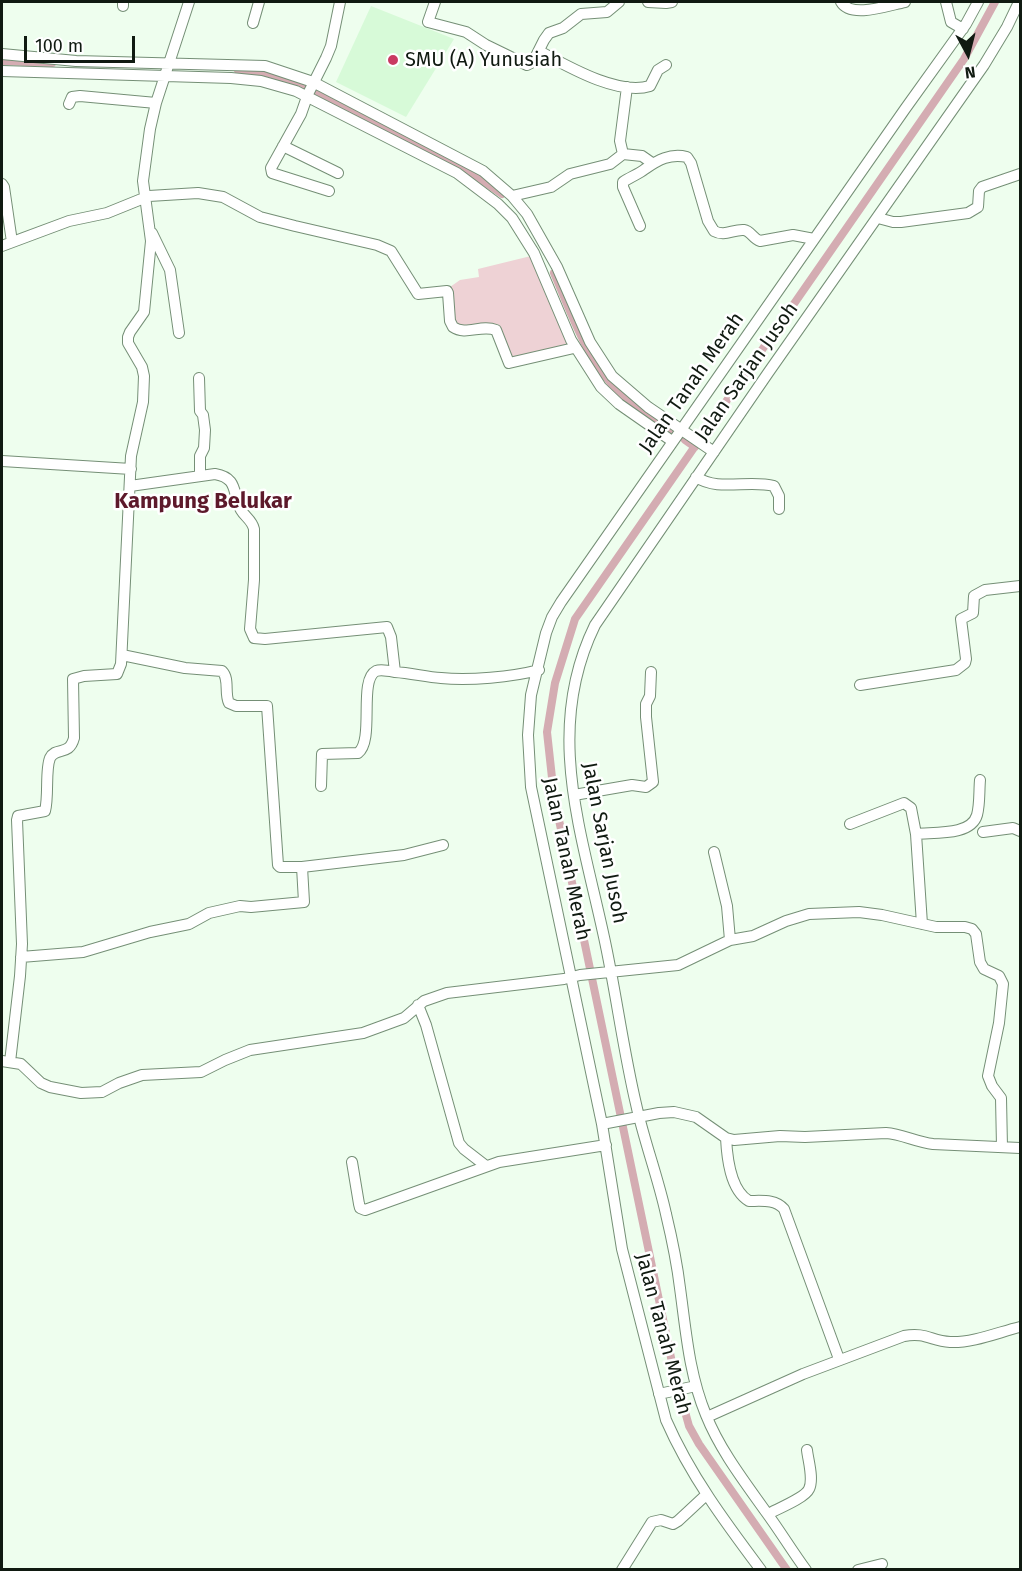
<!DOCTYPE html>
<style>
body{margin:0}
#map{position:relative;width:1022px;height:1571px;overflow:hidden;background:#eefeee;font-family:"Fira Sans",sans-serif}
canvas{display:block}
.frame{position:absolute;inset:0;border:3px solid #101a11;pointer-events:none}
.north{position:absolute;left:938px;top:24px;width:60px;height:60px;-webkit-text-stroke:4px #fff;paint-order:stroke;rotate:173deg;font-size:16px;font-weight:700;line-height:24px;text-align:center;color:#101a11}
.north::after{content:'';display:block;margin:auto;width:21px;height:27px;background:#101a11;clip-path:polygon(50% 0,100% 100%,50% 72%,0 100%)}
.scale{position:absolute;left:24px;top:36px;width:111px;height:27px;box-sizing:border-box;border:3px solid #101a11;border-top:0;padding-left:8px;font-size:18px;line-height:21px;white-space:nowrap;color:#101a11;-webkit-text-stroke:4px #fff;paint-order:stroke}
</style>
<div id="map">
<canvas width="1022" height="1571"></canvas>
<div class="frame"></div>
<div class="north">N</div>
<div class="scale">100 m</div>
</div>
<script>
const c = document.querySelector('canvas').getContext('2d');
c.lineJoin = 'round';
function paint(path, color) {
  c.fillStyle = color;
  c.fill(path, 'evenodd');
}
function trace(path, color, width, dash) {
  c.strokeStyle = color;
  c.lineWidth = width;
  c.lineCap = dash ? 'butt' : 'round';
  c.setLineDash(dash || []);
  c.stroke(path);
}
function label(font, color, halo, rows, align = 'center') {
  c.font = font + ' "Fira Sans",sans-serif';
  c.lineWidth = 5;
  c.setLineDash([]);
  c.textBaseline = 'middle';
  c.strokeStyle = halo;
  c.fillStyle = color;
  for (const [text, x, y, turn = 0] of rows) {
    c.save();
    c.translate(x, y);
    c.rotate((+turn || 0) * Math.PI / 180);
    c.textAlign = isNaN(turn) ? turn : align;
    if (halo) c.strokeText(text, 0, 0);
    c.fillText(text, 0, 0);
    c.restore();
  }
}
paint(new Path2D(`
 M371 6 454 39 406 117 336 82Z`), '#d7fad8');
paint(new Path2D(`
 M535 255 572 344 513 360 498 324 466 329 454 324 450 287 460 280 479 277 478 269Z`), '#eed2d5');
trace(new Path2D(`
 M2 61 52 63
 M238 70 274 75 307 87 416 143 479 178 502 194
 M554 273C570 310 584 352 611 383 628 402 652 416 672 431
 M685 440 695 447
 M787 1570 699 1444 689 1426 674 1372 554 796 547 732 555 683 575 619 964 59 995 2`), '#d4acb2', 8);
const minor = new Path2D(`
 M435 2 428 22 466 32 486 45 527 65 533 62 544 40 549 33 563 28 581 14 607 12 619 2
 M648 2 666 3 672 2
 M841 2C851 19 889 5 905 2
 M946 2 951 22 963 29
 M123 6V2
 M253 23 259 2
 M539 51C567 66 618 96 650 86L658 70 666 65
 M2 54 76 61 265 66 313 82 483 171 512 196 527 214 557 267 590 342 612 376 648 407 714 452
 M2 71 231 78 261 81 296 91 457 173 498 204 512 218 534 253 571 340 601 387 619 404 672 441
 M69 104 72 97 80 96 156 103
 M283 146 338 173
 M623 154 620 141 627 87
 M2 184 4 187 12 242
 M329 191 272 173 271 168 301 114 308 94 326 58 331 46 340 2
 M512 196 551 187 570 174 610 164 623 154 642 156 652 163
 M878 218 893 222H901L968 213 978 207 979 191 982 187 1020 174
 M640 226 623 187V182C630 177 639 174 645 169 658 160 670 153 687 157L691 163 708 221 714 231C725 237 733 229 744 230 751 231 753 239 760 241L793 235 814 239
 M152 233 170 270 179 333
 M2 246 69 221 107 213 149 196 198 193 223 197 260 217 295 226 377 245 391 251 418 294 447 291 448 293 450 321 453 327C466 336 481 324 496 330L509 363 574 348
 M199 378 200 411 203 415 205 430 204 448 200 456V476
 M2 461 131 469
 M696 477C719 492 748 479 774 486L779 496V509
 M130 486 215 474C239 478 232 494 241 510 245 517 252 520 254 529V580L250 629 254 638 265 639 387 627 391 637 395 672C390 671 381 669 376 671 358 680 375 740 358 753L322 754 321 786
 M122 655 185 668 222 671C230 679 224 693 229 703L236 706H267L278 865 280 867H302L404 855 443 845
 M395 672C411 673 426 677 441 678 469 681 512 677 539 670
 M860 685 956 670 965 663 966 659 961 619 973 613 974 596 985 590 1020 586
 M574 795 632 785 646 787 653 782 646 717V704L650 696 651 672
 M850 824 904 803 911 808 916 834
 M983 832 1013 828 1020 831
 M714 852 727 906 730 940
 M922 924 916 834C934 832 971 836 977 815 980 804 979 791 980 780
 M21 957 83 952 150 932 189 924 209 913 240 906 251 907 304 902 302 867
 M418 1005 426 1025 459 1143 464 1149 486 1166
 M2 1061 21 1064 41 1083 50 1087 81 1093 102 1092 119 1083 142 1075 201 1072 225 1060 250 1050 363 1033 404 1018 424 1001 447 993 564 979 580 975 678 965 730 940 753 936 786 921 809 914 859 912 882 915 936 927H965L972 929 976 934 980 962 984 969 999 976 1003 984 999 1023 988 1076 992 1086 1001 1098 1002 1147
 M10 1062 20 976 22 944 17 820 18 816 45 811C49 796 45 770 50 758 56 746 69 757 74 738L73 679 84 676 117 674 121 664 131 456 143 402 144 376 142 367 128 343V337L130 332 144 312 151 241 143 181 150 129 156 103 189 2
 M602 1124 659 1113 674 1112 696 1117 726 1138 734 1140 780 1136 805 1137 886 1133C902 1134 916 1142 933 1144L1020 1148
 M726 1138C727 1157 730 1190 749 1201 762 1201 775 1199 784 1209L839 1359
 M352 1162 359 1204 360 1208 365 1210 499 1162 606 1145
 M659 1394 696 1386
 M707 1417 803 1374 904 1336C926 1332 931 1341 950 1342 973 1343 999 1332 1020 1327
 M768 1514C777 1509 805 1498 809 1489 814 1479 808 1460 807 1450
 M622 1570 652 1522 661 1520 673 1524 678 1521 706 1495
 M761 1570C725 1522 690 1475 666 1420L622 1249 602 1124 531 787 528 735 531 695 546 633 552 617 561 602 905 109 966 24 978 2
 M806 1570C792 1551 780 1531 766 1512 744 1481 720 1450 706 1415 689 1374 686 1331 680 1288 677 1263 672 1239 666 1214 658 1177 644 1141 636 1104 623 1049 616 992 604 937 581 830 544 729 595 625L768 373 984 65 1007 27 1019 2
 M858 1570 882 1564`);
trace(minor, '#758f76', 12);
trace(minor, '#fff', 10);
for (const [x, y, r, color] of [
 [393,60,6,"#c93a61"]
]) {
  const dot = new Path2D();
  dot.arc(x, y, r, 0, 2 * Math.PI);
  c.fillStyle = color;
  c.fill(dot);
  trace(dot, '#fff', 2);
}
label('20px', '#101a11', '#fff', [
 ["SMU (A) Yunusiah",405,60]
], 'left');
label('20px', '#101a11', '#fff', [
 ["Jalan Sarjan Jusoh",747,372,-55],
 ["Jalan Tanah Merah",692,383,-55],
 ["Jalan Sarjan Jusoh",604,843,79],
 ["Jalan Tanah Merah",566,859,78],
 ["Jalan Tanah Merah",663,1334,75]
]);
label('bold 22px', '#5d192b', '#fff', [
 ["Kampung Belukar",203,502]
]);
</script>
